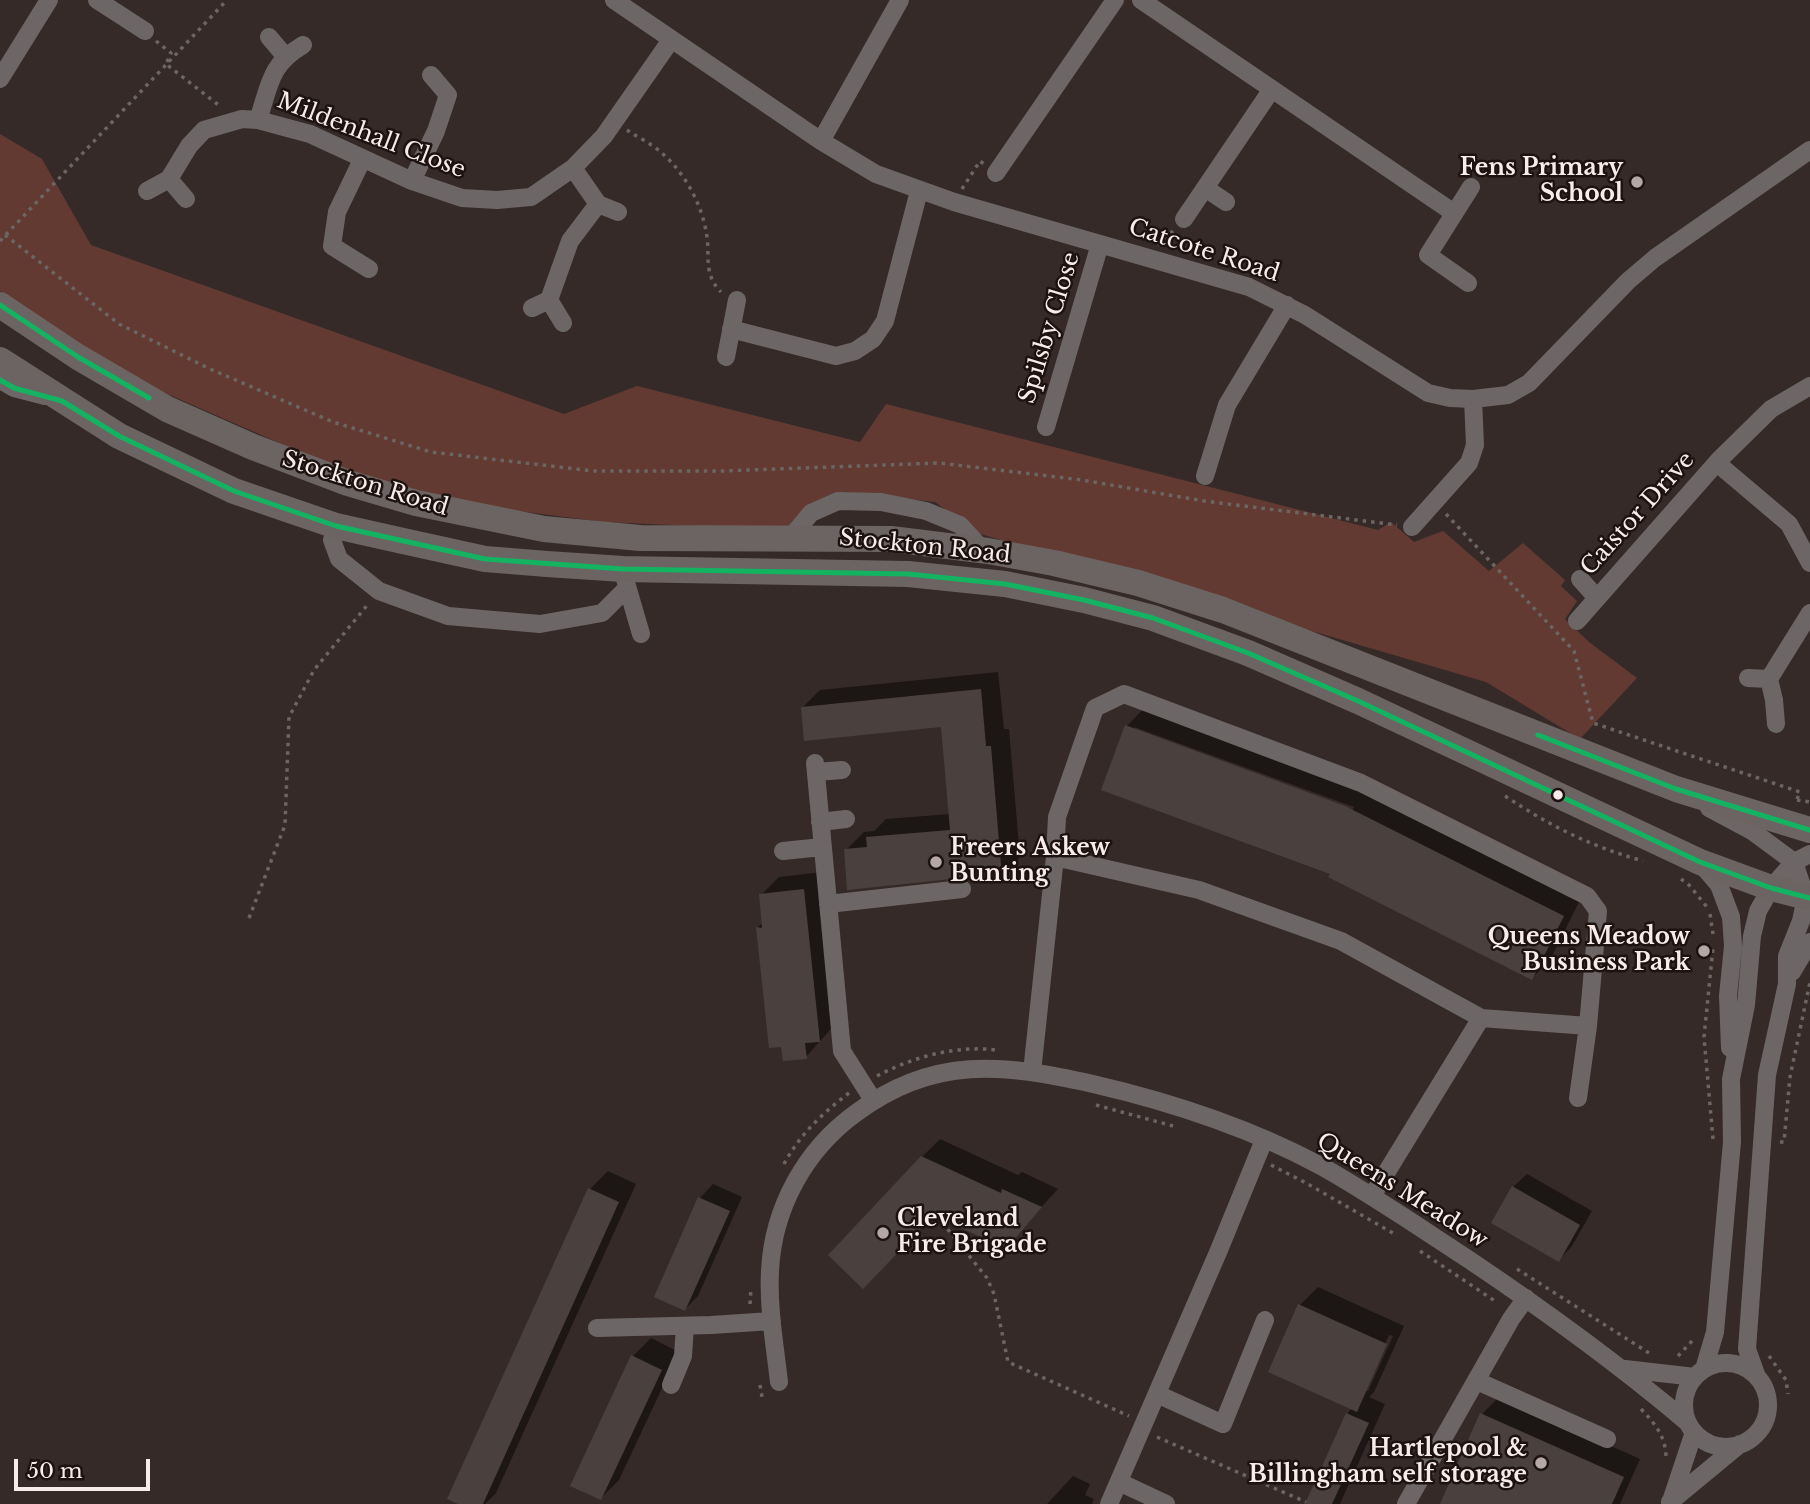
<!DOCTYPE html>
<style>
body{margin:0}
#map{position:relative;width:1810px;height:1504px;overflow:hidden;background:#362a28;font-family:"Libre Baskerville",serif}
canvas{display:block}
.scale{position:absolute;left:14px;top:1459px;width:136px;height:32px;box-sizing:border-box;border:4px solid #f9ebe8;border-top:0;padding-left:9px;font-size:21px;line-height:24px;white-space:nowrap;color:#f9ebe8;-webkit-text-stroke:5px #1c1210;paint-order:stroke}
</style>
<div id="map">
<canvas width="1810" height="1504"></canvas>
<div class="scale">50 m</div>
</div>
<script>
const c = document.querySelector('canvas').getContext('2d');
c.lineJoin = 'round';
function paint(path, color) {
  c.fillStyle = color;
  c.fill(path, 'evenodd');
}
function trace(path, color, width, dash) {
  c.strokeStyle = color;
  c.lineWidth = width;
  c.lineCap = dash ? 'butt' : 'round';
  c.setLineDash(dash || []);
  c.stroke(path);
}
function label(font, color, halo, rows, align = 'center') {
  c.font = font + ' "Libre Baskerville",serif';
  c.lineWidth = 5;
  c.setLineDash([]);
  c.textBaseline = 'middle';
  c.strokeStyle = halo;
  c.fillStyle = color;
  for (const [text, x, y, turn = 0] of rows) {
    c.save();
    c.translate(x, y);
    c.rotate((+turn || 0) * Math.PI / 180);
    c.textAlign = isNaN(turn) ? turn : align;
    if (halo) c.strokeText(text, 0, 0);
    c.fillText(text, 0, 0);
    c.restore();
  }
}
paint(new Path2D(`
 M0 134 42 159 91 245 564 414 637 386 860 442 886 404 1378 530 1391 522 1414 542 1443 531 1489 571 1523 543 1565 580 1561 586 1577 601 1565 619 1589 642 1637 678 1580 739 1486 682 977 533 935 502 846 492 804 508 786 530 604 522 464 504 332 466 140 382 0 291Z`), '#623a32');
paint(new Path2D(`
 M998 672 1004 729H1009L1020 857 1002 875 846 850 864 832 874 831 886 819 950 814 943 725 802 708 820 690Z
 M1144 708 1364 788 1581 898 1550 960 1532 978 1332 874 1127 726ZM1134 727 1354 807 1353 810 1134 730Z
 M822 872 837 1022 806 1057 783 1045 770 1046 758 927 764 922 761 895 779 877Z
 M940 1139 1018 1175 1022 1172 1058 1189 1005 1247 922 1157Z
 M608 1171 636 1184 496 1493 485 1504H462L590 1189Z
 M1527 1174 1592 1211 1572 1246 1559 1260 1513 1187Z
 M713 1184 742 1197 698 1296 685 1309 656 1297 700 1198Z
 M1318 1287 1404 1326 1374 1392 1369 1397 1385 1404 1340 1504H1307L1347 1414 1352 1408 1270 1371 1300 1305ZM1389 1335 1393 1336 1368 1391H1364Z
 M651 1338 679 1352 619 1480 601 1498 633 1356Z
 M1500 1396 1640 1459 1620 1504H1442L1482 1414Z
 M1073 1476 1090 1484 1085 1495 1094 1499 1092 1504H1047Z`), '#0007');
paint(new Path2D(`
 M981 689 986 746H991L1002 877 968 880 961 878 847 890 844 849 867 847 866 837 950 830 941 727 804 741 801 707Z
 M1125 725 1345 806 1564 916 1532 980 1328 877 1330 874 1101 790Z
 M804 889 820 1042 805 1043 807 1059 783 1061 781 1047 769 1048 756 927 762 928 759 894Z
 M921 1156 1001 1193 1002 1189 1042 1207 1006 1249 934 1215 863 1289 828 1255Z
 M1512 1186 1580 1225 1559 1262 1491 1223Z
 M588 1188 619 1202 483 1504H458L447 1499Z
 M698 1197 730 1211 685 1311 654 1297Z
 M1298 1304 1387 1344 1357 1412 1268 1372Z
 M631 1355 662 1370 601 1500 570 1486Z
 M1346 1413 1369 1423 1332 1504H1305Z
 M1480 1413 1624 1477 1612 1504H1440Z`), '#4a413f');
trace(new Path2D(`
 M156 41 171 53 166 64 221 107
 M627 130C639 138 654 145 664 155 685 174 701 203 706 231 711 254 702 273 721 292
 M962 189 980 161 984 164
 M5 235 119 324 210 369 333 422 431 452 593 471H721L939 463 1082 480 1204 501 1397 525
 M0 241 227 0
 M1158 245 1173 231
 M1446 514 1574 651 1593 723 1800 792 1795 804
 M1505 796C1552 827 1590 846 1643 861
 M1797 800 1810 802
 M967 869V873H973V866
 M1681 879 1689 885 1707 907
 M1710 914 1713 934
 M249 918 285 825 289 717 314 670 369 603
 M877 1076C913 1057 955 1045 997 1050
 M1096 1105 1173 1126
 M1713 1139 1704 1037 1713 948
 M1780 1142H1784L1790 1077 1810 982
 M784 1164C800 1134 823 1113 849 1093
 M1271 1165 1306 1183 1396 1235
 M937 1216 987 1278 994 1294 1008 1362 1129 1416
 M1420 1251 1495 1301
 M1517 1269 1649 1353
 M750 1304 751 1288
 M1678 1356 1694 1339
 M1769 1356 1786 1380 1788 1394
 M760 1385 762 1397
 M1641 1409C1655 1424 1665 1435 1666 1456
 M1157 1437 1306 1502`), '#6b6564', 3.5, [3.5, 5]);
trace(new Path2D(`
 M97 0 145 31
 M614 0 821 141 876 174 954 202 1249 287 1305 315 1428 393 1450 398 1473 399 1508 395 1529 383 1628 281 1655 258 1810 150
 M1141 0 1454 213
 M269 37 285 56
 M0 79 49 0
 M258 120C270 85 269 65 303 45
 M821 141 900 0
 M362 160 337 212 332 246 369 269
 M996 173 1115 0
 M169 179 186 199
 M412 181 436 131 448 95 431 75
 M1205 188 1226 202
 M147 191 169 179 189 146 204 130 242 119 258 120 310 134 412 181 462 198 497 200 531 197 573 168 604 136 671 40
 M598 204 618 212
 M1184 219 1272 89
 M1468 283 1428 255 1471 187
 M532 308 549 300
 M563 323 549 300 570 241 598 204 573 168
 M731 329 836 356 855 351 873 339 885 321 919 191
 M726 357 737 300
 M0 380 14 388 45 396
 M1046 427 1100 244
 M1717 463 1789 524 1810 563
 M1205 476 1227 405 1287 305
 M336 526 332 540 339 559 379 591 448 616 540 624 602 613 627 588
 M1412 527 1469 463 1475 445 1473 399
 M791 537 811 513 838 501 881 502 926 511 960 525 983 550
 M625 579 641 634
 M1580 579 1596 597
 M1577 621 1719 460 1771 409 1810 386
 M1748 678 1769 679 1774 700 1776 724
 M1769 679 1810 613
 M815 763 842 1051 873 1100
 M816 772 842 770
 M1709 808 1752 831 1794 862 1806 898 1801 921 1787 956V984L1767 1075 1747 1349 1757 1377
 M820 822 846 819
 M783 851 822 847
 M1055 857 1199 890 1341 941 1481 1018 1588 1026
 M1701 864 1719 885 1731 917 1733 946 1728 996 1730 1048
 M828 904 962 889
 M1792 972 1810 942
 M1032 1072 1055 857 1057 817 1095 708 1124 694 1361 783 1587 896 1598 911 1588 1026 1578 1098
 M1372 1196 1481 1018
 M597 1328 711 1325 772 1321
 M1684 1405a42 42 0 1 1 84 0a42 42 0 1 1-84 0Z
 M1625 1369 1695 1377
 M1704 1369 1715 1332 1732 1142 1731 1079 1746 1005 1752 936 1758 911 1771 888 1794 862 1810 854
 M1477 1381 1607 1439
 M779 1382C775 1346 768 1308 770 1271 773 1208 805 1150 856 1113 934 1055 1003 1064 1093 1084 1171 1102 1250 1128 1321 1166 1371 1194 1419 1227 1468 1259 1544 1310 1617 1363 1687 1422
 M671 1385 683 1356 685 1326
 M1157 1394 1223 1424 1265 1320
 M1119 1482 1166 1504
 M1671 1501 1694 1432
 M1670 1502 1740 1444
 M1109 1504 1219 1250 1264 1140
 M1406 1504 1511 1319 1526 1298`), '#6c6766', 18);
trace(new Path2D(`
 M0 305 78 357 167 409 253 447 348 483 416 503 544 529 640 538 891 539 988 551 1054 563 1138 583 1223 610 1676 789 1810 830
 M0 360 119 436 234 491 336 526 403 541 485 559 547 564 623 569 908 574 1005 584 1084 600 1153 618 1248 653 1358 701 1700 862 1771 888 1810 898`), '#6c6462', 26);
trace(new Path2D(`
 M0 305 78 357 149 398
 M0 380 14 388 62 401 119 436 234 491 336 526 485 559 623 569 908 574 1005 584 1084 600 1153 618 1248 653 1358 701 1700 862 1771 888 1810 898
 M1538 735 1676 789 1810 830`), '#13b361', 5);
for (const [x, y, r, color] of [
 [1637,182,7,"#b5a7a5"],
 [1558,795,6,"#f9ebe8"],
 [936,862,7,"#b5a7a5"],
 [1704,951,7,"#b5a7a5"],
 [883,1233,7,"#b5a7a5"],
 [1541,1463,7,"#b5a7a5"]
]) {
  const dot = new Path2D();
  dot.arc(x, y, r, 0, 2 * Math.PI);
  c.fillStyle = color;
  c.fill(dot);
  trace(dot, '#1c1210', 2.5);
}
label('23px', '#f9ebe8', '#1c1210', [
 ["Mildenhall Close",371,136,21],
 ["Catcote Road",1204,251,18],
 ["Spilsby Close",1050,328,-73],
 ["Stockton Road",365,484,17],
 ["Caistor Drive",1638,514,-48],
 ["Stockton Road",925,547,6],
 ["Queens Meadow",1402,1191,32]
]);
label('bold 23px', '#f9ebe8', '#1c1210', [
 ["Fens Primary",1623,169],
 ["School",1623,195],
 ["Freers Askew",950,849,"left"],
 ["Bunting",950,875,"left"],
 ["Queens Meadow",1690,938],
 ["Business Park",1690,964],
 ["Cleveland",897,1220,"left"],
 ["Fire Brigade",897,1246,"left"],
 ["Hartlepool &",1527,1450],
 ["Billingham self storage",1527,1476]
], 'right');
</script>
